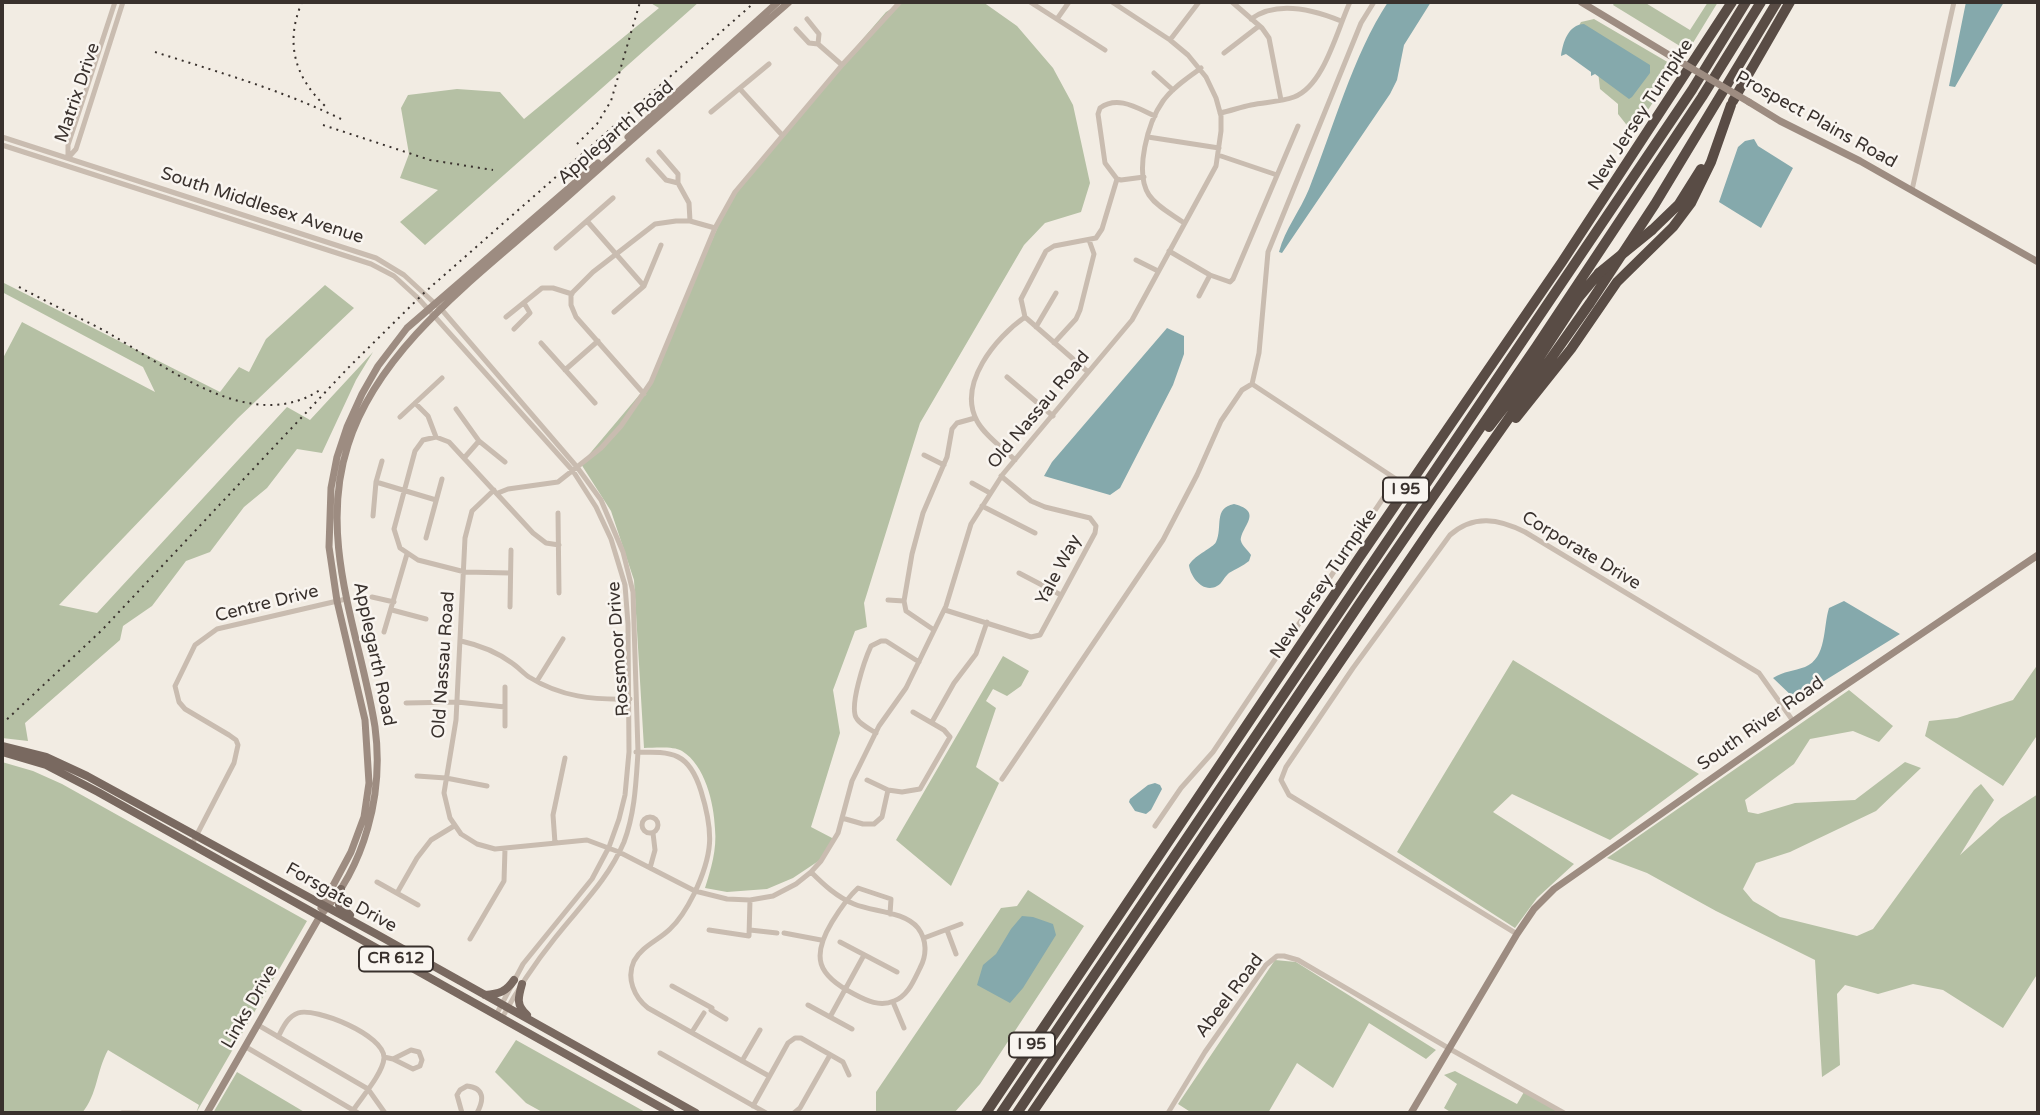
<!DOCTYPE html>
<style>
body{margin:0}
#map{position:relative;width:2040px;height:1115px;overflow:hidden;background:#f2ece3;font-family:"Varela Round",sans-serif}
canvas{display:block}
.frame{position:absolute;inset:0;border:4px solid #39312d;pointer-events:none}
</style>
<div id="map">
<canvas width="2040" height="1115"></canvas>
<div class="frame"></div>
</div>
<script>
const c = document.querySelector('canvas').getContext('2d');
c.lineJoin = 'round';
function paint(path, color) {
  c.fillStyle = color;
  c.fill(path, 'evenodd');
}
function trace(path, color, width, dash) {
  c.strokeStyle = color;
  c.lineWidth = width;
  c.lineCap = dash ? 'butt' : 'round';
  c.setLineDash(dash || []);
  c.stroke(path);
}
function label(font, color, halo, rows, align = 'center') {
  c.font = font + ' "Varela Round",sans-serif';
  c.lineWidth = 5;
  c.setLineDash([]);
  c.textBaseline = 'middle';
  c.strokeStyle = halo;
  c.fillStyle = color;
  for (const [text, x, y, turn = 0] of rows) {
    c.save();
    c.translate(x, y);
    c.rotate((+turn || 0) * Math.PI / 180);
    c.textAlign = isNaN(turn) ? turn : align;
    if (halo) c.strokeText(text, 0, 0);
    c.fillText(text, 0, 0);
    c.restore();
  }
}
paint(new Path2D(`
 M649 2H699L425 245 400 222 438 190 400 178 409 154 401 108 408 95 457 89 500 92 524 119 659 8Z
 M903 2H983L1017 26 1053 68 1073 105 1090 183 1081 212 1045 223 1024 245 920 423 864 603 867 627 855 631 833 690 840 733 811 827 834 839 823 858 793 878 767 889 727 892 705 888C711 869 717 849 715 829 714 803 705 765 682 751 673 746 655 748 644 748L634 580 611 511 581 464 651 381 729 201 847 57 886 12Z
 M1615 2H1644L1690 30 1708 2H1718L1688 51 1613 5Z
 M1594 19 1676 67 1633 133 1618 114V104L1600 89 1598 71 1576 31 1581 22Z
 M2 282 220 392 239 367 249 372 266 339 325 285 354 308 238 418 59 605 97 613 287 407 310 420 373 352 356 380 322 453 297 449 267 488 244 507 210 552 186 561 152 606 123 626 120 640 25 723 28 741 2 738V360L22 322 155 392 143 367 2 292Z
 M1003 656 1029 671 1021 686 1007 696 993 689 986 701 996 708 976 767 999 783 951 886 896 840Z
 M1513 660 1699 774 1610 840 1512 794 1493 812 1574 864 1537 898 1515 928 1397 852Z
 M2038 664V734L2003 786 1925 736 1929 721 1957 718 2013 700Z
 M1849 690 1893 726 1879 742 1853 731 1810 739 1794 764 1745 800 1748 812 1758 814 1795 803 1855 800 1905 762 1921 768 1876 811 1790 852 1756 863 1743 889 1753 901 1780 917 1857 936 1873 929 1974 790 1981 784 1994 800 1960 855 2001 818 2038 794V973L2003 1028 1943 990 1913 984 1878 994 1845 985 1837 994 1840 1065 1822 1077 1815 960 1716 911 1647 873 1607 858Z
 M2 762 33 771 62 784 307 921 196 1113 199 1105 108 1050C96 1072 98 1093 82 1113H2Z
 M1028 890 1084 926 980 1084 954 1113H876V1092L1001 908 1017 906Z
 M1275 960 1296 962 1436 1050 1426 1059 1369 1023 1333 1088 1297 1063 1268 1113H1192L1178 1104Z
 M516 1040 647 1113H544L526 1103 495 1072Z
 M1455 1071 1517 1104 1524 1092 1561 1113H1452L1444 1108 1457 1084 1444 1075Z
 M237 1072 306 1113H213Z`), '#b5c0a4');
paint(new Path2D(`
 M1388 2H1431L1404 45 1397 80 1390 94 1282 253 1279 252C1285 229 1300 211 1309 189 1333 129 1353 55 1388 2Z
 M1966 2H2004L1955 87 1949 86Z
 M1584 24 1650 65V73L1632 97 1629 99 1595 74 1591 76V72L1566 54 1561 56C1563 42 1568 25 1584 24Z
 M1754 139 1758 146 1793 168 1761 228 1719 202 1738 147 1745 141Z
 M1167 328 1184 336V354L1173 385 1120 488 1110 495 1044 476 1052 462Z
 M1234 504C1265 512 1240 527 1241 541 1242 546 1248 550 1251 555L1249 561C1243 566 1235 569 1229 573 1224 577 1222 584 1217 586 1203 594 1190 576 1189 565 1196 554 1213 548 1216 542 1223 527 1213 508 1234 504Z
 M1844 601 1900 634 1795 699 1773 678C1784 671 1794 671 1805 667 1827 658 1823 627 1829 608Z
 M1155 783 1160 785 1162 789 1151 810 1146 814 1135 811 1129 802 1130 799 1148 785Z
 M1022 916 1033 917 1053 924 1056 935 1023 988 1010 1003 977 985 983 965 996 954 1011 929Z`), '#85a9ac');
trace(new Path2D(`
 M1030 2 1105 50
 M1232 2 1262 28 1269 38 1281 100
 M807 19 819 34 818 44 842 65
 M1057 19 1069 2
 M1251 19C1277 0 1312 9 1341 21
 M796 29 809 43 818 44
 M1170 40 1199 2
 M1224 53 1259 26
 M1154 73 1173 90
 M740 89 782 135
 M711 112 769 64
 M1220 113C1230 111 1241 107 1251 105 1265 102 1281 102 1294 97 1324 86 1337 30 1350 2
 M2 137 376 258 404 275 442 310 577 467 601 500 623 552 633 592 638 752C636 782 635 813 624 842 608 880 580 906 555 938 535 963 517 990 502 1018
 M1148 137 1219 148
 M2 145 371 264 394 276 418 298 573 471 596 507 611 539 625 585 628 624 629 752 625 795 619 819 609 847 592 879 523 964 496 1015
 M659 152 678 174V183L689 203 690 221
 M1218 155 1277 175
 M68 158 76 149 123 2
 M68 158V145L115 2
 M648 160 666 180 678 183
 M1144 177 1121 180 1117 179 1105 163 1098 114 1100 108C1118 95 1137 108 1155 116
 M1912 190 1954 2
 M587 221 644 286
 M1184 223C1173 215 1157 207 1149 195 1134 172 1148 122 1163 101 1173 87 1188 78 1201 68
 M556 248 613 198
 M1169 251 1210 275 1230 282 1233 279 1298 126
 M1136 260 1158 271
 M1199 296 1210 275
 M614 312 644 286 661 245
 M506 317 542 288H553L572 294
 M1036 327 1056 293
 M514 329 530 313 524 303
 M541 343 595 403
 M1054 343 1076 319 1080 310 1094 254 1089 240
 M565 370 598 341
 M1088 372 1025 317 1021 299 1046 251 1054 246 1096 238 1102 229 1117 179
 M1007 377 1053 416
 M644 394 576 317 571 305V294L593 272 655 224 676 221H690L715 228
 M415 403 428 416 436 437
 M456 409 479 441 505 462
 M400 417 442 378
 M924 455 944 465
 M465 457 479 441
 M1015 460C1003 448 985 436 977 421 957 384 996 337 1025 317
 M376 482 436 500
 M972 483 990 493
 M494 490 472 511 465 538 456 720 444 793 450 818 461 834 477 844 495 849 587 840 619 852 695 891 727 899 750 900 773 896 796 884 811 872 821 861 838 833 852 781 879 726 906 688 946 606 971 524 1003 474 1132 320 1216 166 1221 131V116L1216 98 1206 77 1188 55 1170 40 1112 2
 M498 493 508 489 558 482 601 448 621 426 651 382 715 228 735 192 842 65 900 2
 M982 506 1035 533
 M558 513 559 593
 M373 516 376 482 382 461
 M426 538 442 479
 M510 573 465 572 418 560 400 548 394 529 415 451 423 440 436 437 449 442 533 533 546 543 559 545
 M1019 573 1061 595
 M372 597 394 602
 M888 600 904 601
 M510 607 511 550
 M392 610 426 619
 M945 610 1031 637 1040 635 1095 533 1096 526 1090 518 1045 507 1031 501 1001 476
 M934 630 906 611 904 601 912 554 923 513 947 457 952 429 957 423 975 418
 M384 632 407 554
 M461 641C479 645 497 652 512 663 518 667 523 673 529 677 561 697 593 700 630 699
 M537 681 563 639
 M505 687V726
 M406 703 457 702 505 707
 M932 722 954 683 976 654 987 622
 M876 733C870 729 861 725 857 719 848 708 865 659 871 646L881 641H886L919 662
 M636 752C673 752 689 752 701 791 714 833 713 854 694 894 688 906 681 919 670 929 659 940 642 946 634 961 626 978 634 997 648 1008L769 1076
 M417 776 446 778 487 786
 M1002 779 1163 540 1197 475 1221 421 1242 390 1252 384
 M867 780 888 790 902 792 920 789 950 737 944 730 913 712
 M642 825a8 8 0 1 1 16 0a8 8 0 1 1-16 0Z
 M842 818 863 824H874L882 817 888 790
 M1155 826 1181 788 1213 752 1396 479 1252 384 1259 353 1268 252 1361 23 1374 2
 M555 843 553 815 565 758
 M192 844 234 763 238 745 236 740 229 735 185 709 179 702 175 686 195 645 217 629 346 599
 M650 868 655 850 653 833
 M811 872C824 885 837 897 854 904 873 912 904 911 918 928 927 940 927 955 920 968 914 980 908 996 894 1001 880 1007 867 1001 854 994 817 975 811 957 832 922 840 909 847 898 858 888L891 899 890 914
 M377 882 418 905
 M397 893 417 858 431 840 454 826
 M709 930 749 936 750 900
 M750 930 777 933
 M947 930 956 954
 M784 933 821 940
 M1517 934 1289 795 1281 780 1286 767 1353 668 1450 535C1474 514 1499 519 1525 532L1759 673 1793 721
 M924 938 961 924
 M470 939 504 881 505 849
 M840 942 897 972
 M672 986 712 1008 711 1010 726 1019
 M893 1002 904 1028
 M808 1005 852 1029
 M830 1017 864 955
 M258 1025 368 1089 385 1113
 M692 1032 704 1013
 M278 1037C283 1028 287 1017 298 1013 315 1007 385 1035 384 1058 383 1073 362 1097 354 1109
 M246 1047 358 1113
 M660 1053 766 1113
 M384 1057 393 1059 413 1069 420 1066 422 1060 419 1052 411 1050 393 1059
 M742 1061 760 1030
 M753 1106 788 1043 795 1038H801L843 1062 849 1075
 M122 1113H139
 M462 1113 457 1095 460 1090 467 1086C485 1088 484 1100 477 1113
 M794 1113 800 1108 830 1055
 M1168 1113 1205 1052 1266 965 1277 956H1284L1298 960 1450 1049 1564 1113`), '#c9bcb0', 5);
trace(new Path2D(`
 M1581 2 1674 58
 M1749 102 1780 121 1860 161 2038 262
 M628 137 778 2
 M321 908 351 852 364 817 369 783 365 720 337 601 329 547 331 488 337 457 347 427 362 394 378 366 407 328 598 163
 M207 1113 320 916C365 867 384 793 375 727 360 633 317 541 348 445 379 346 481 274 556 207 633 138 711 70 789 2
 M1411 1113 1517 934 1534 909 1554 889 1825 699 2038 555`), '#9d8c81', 7);
trace(new Path2D(`
 M2 746 46 757 87 776 378 935 696 1113
 M2 752 46 765 98 792 671 1113
 M341 889 339 905 350 915
 M522 984C518 998 516 1005 527 1015
 M485 995C499 994 506 992 514 980`), '#796960', 8);
trace(new Path2D(`
 M1733 101 1790 2
 M1652 230 1679 204 1701 169
 M1516 418 1571 349 1617 282 1673 227 1691 203 1711 162 1731 105
 M1489 427 1520 387 1579 297 1599 273
 M986 1113 1359 558 1562 262 1732 2
 M1001 1113 1692 90 1746 2
 M1017 1113 1362 600 1536 347 1702 97 1761 2
 M1032 1113 1430 530 1590 303 1655 204 1777 2`), '#594c45', 10);
trace(new Path2D(`
 M302 2C285 42 294 76 325 106
 M155 52C218 72 282 90 341 119
 M323 125 430 160 493 170
 M577 144 597 124 611 101 640 2
 M19 287C47 302 76 316 105 331 165 365 250 436 320 390
 M2 724 102 630 348 368 425 292 755 2`), '#39312d', 2, [2, 5]);
trace(new Path2D(`
 M1674 58 1749 102`), '#9d8c81', 7);
trace(new Path2D(`
 M1599 273 1652 230`), '#594c45', 10);
for (const [x, y, w] of [
 [1406,490,46],
 [396,959,74],
 [1032,1045,46]
]) {
  const box = new Path2D();
  box.roundRect(x - w / 2, y - 12.5, w, 25, 5);
  c.fillStyle = '#f9f5f0';
  c.fill(box);
  trace(box, '#39312d', 2);
}
label('bold 16px', '#39312d', null, [
 ["I 95",1406,490],
 ["CR 612",396,959],
 ["I 95",1032,1045]
]);
label('18px', '#39312d', '#f9f5f0', [
 ["Matrix Drive",78,93,-71],
 ["New Jersey Turnpike",1641,115,-57],
 ["Prospect Plains Road",1816,120,29],
 ["Applegarth Road",616,133,-41],
 ["South Middlesex Avenue",262,206,18],
 ["Old Nassau Road",1039,410,-50],
 ["Corporate Drive",1581,551,31],
 ["Yale Way",1059,570,-62],
 ["New Jersey Turnpike",1324,584,-56],
 ["Centre Drive",267,604,-14],
 ["Rossmoor Drive",619,649,-94],
 ["Applegarth Road",374,654,78],
 ["Old Nassau Road",444,665,-86],
 ["South River Road",1761,724,-35],
 ["Forsgate Drive",341,898,29],
 ["Abeel Road",1230,996,-53],
 ["Links Drive",250,1007,-60]
]);
</script>
